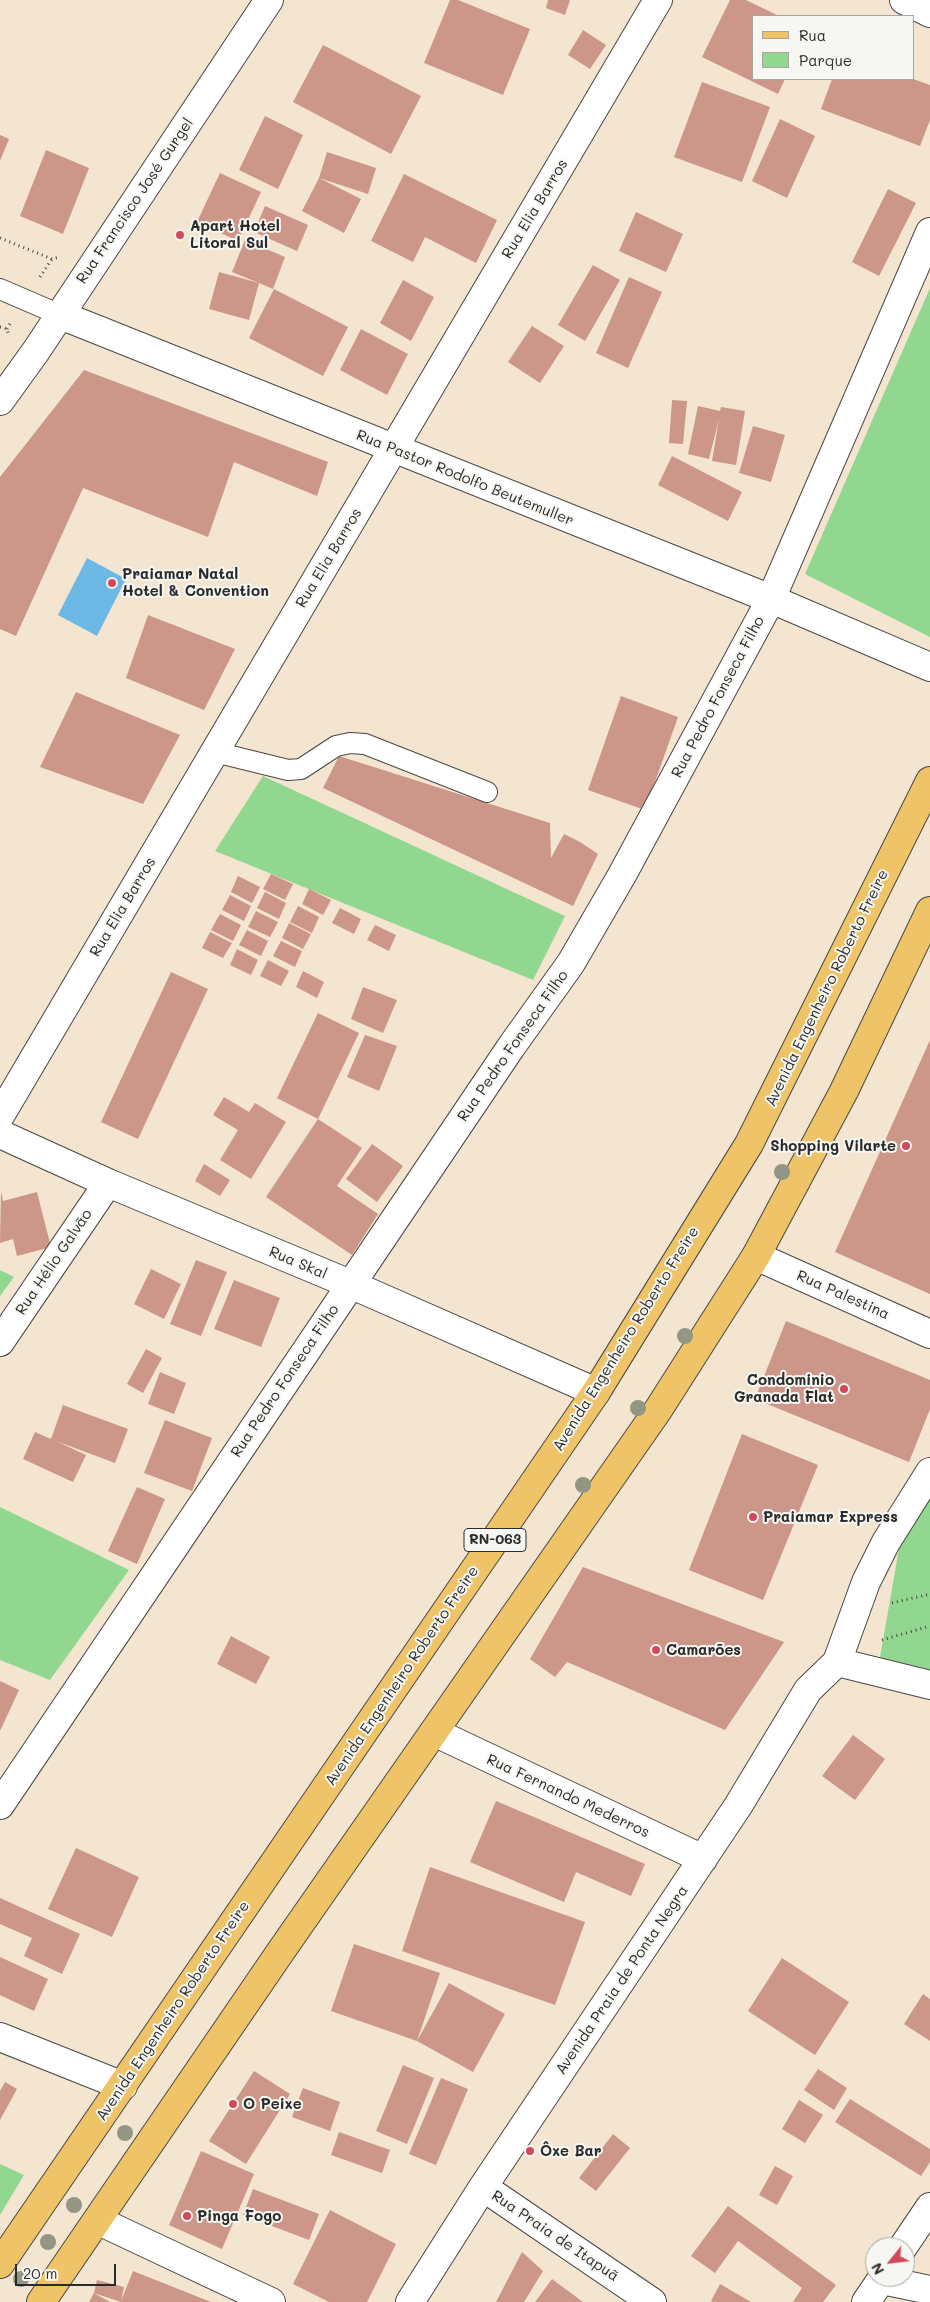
<!DOCTYPE html>
<meta charset="utf-8">
<style>
body{margin:0}
#map{position:relative;width:930px;height:2302px;overflow:hidden;background:#f3e5d0;font-family:Mali,sans-serif}
canvas{display:block}
.legend{position:absolute;left:752px;top:15px;width:162px;height:65px;box-sizing:border-box;background:#f6f6f2;border:1px solid #a5a5a2;margin:0;padding:6px 9px;list-style:none;font-size:15px;color:#2b2b2b}
.legend li{display:flex;align-items:center;gap:10px;height:25px}
.legend b{width:25px;border:1px solid #a5a5a2}
.north{position:absolute;left:865px;top:2237px;width:50px;height:50px;box-sizing:border-box;background:#f6f6f2;border:1px solid #a5a5a2;border-radius:50%;rotate:241deg;font-size:14px;font-weight:700;line-height:20px;text-align:center;color:#2b2b2b}
.north::after{content:'';display:block;margin:auto;width:18px;height:22px;background:#d1495b;clip-path:polygon(50% 0,100% 100%,50% 72%,0 100%)}
.scale{position:absolute;left:15px;top:2264px;width:101px;height:22px;box-sizing:border-box;border:2px solid #2b2b2b;border-top:0;padding-left:6px;font-size:15px;line-height:18px;white-space:nowrap;color:#2b2b2b;-webkit-text-stroke:4px #f6f6f2;paint-order:stroke}
</style>
<div id="map">
<canvas width="930" height="2302"></canvas>
<ul class="legend">
<li><b style="height:6px;background:#efc469"></b>Rua</li>
<li><b style="height:14px;background:#92d790"></b>Parque</li>
</ul>
<div class="north">N</div>
<div class="scale">20 m</div>
</div>
<script>
const c = document.querySelector('canvas').getContext('2d');
c.lineJoin = 'round';
function paint(path, color) {
  c.fillStyle = color;
  c.fill(path, 'evenodd');
}
function trace(path, color, width, dash) {
  c.strokeStyle = color;
  c.lineWidth = width;
  c.lineCap = dash ? 'butt' : 'round';
  c.setLineDash(dash || []);
  c.stroke(path);
}
function label(font, color, halo, rows, align = 'center') {
  c.font = font + ' Mali,sans-serif';
  c.lineWidth = 4;
  c.setLineDash([]);
  c.textBaseline = 'middle';
  c.strokeStyle = halo;
  c.fillStyle = color;
  for (const [text, x, y, turn = 0] of rows) {
    c.save();
    c.translate(x, y);
    c.rotate((+turn || 0) * Math.PI / 180);
    c.textAlign = isNaN(turn) ? turn : align;
    if (halo) c.strokeText(text, 0, 0);
    c.fillText(text, 0, 0);
    c.restore();
  }
}
paint(new Path2D(`
 M930 288V637L805 574Z
 M263 776 565 916 533 980 215 851Z
 M0 1270 14 1277 0 1296Z
 M930 1496V1674L879 1663 901 1537Z
 M0 1507 129 1570 50 1680 0 1660Z
 M0 2164 24 2175 0 2215Z`), '#92d790');
paint(new Path2D(`
 M87 558 126 579 97 636 58 615Z`), '#6cb9e6');
paint(new Path2D(`
 M450 0H458L530 29 503 95 424 63Z
 M548 0H570L565 15 546 8Z
 M730 0H746L779 16H754V79H785L778 94 702 57Z
 M583 30 606 45 590 69 568 55Z
 M323 45 421 96 391 154 293 102Z
 M832 79H913L930 85V120L920 146 821 109Z
 M702 82 770 107 742 182 674 157Z
 M265 116 303 135 278 189 239 170Z
 M780 119 815 136 787 198 752 181Z
 M0 135 9 139 0 161Z
 M46 150 89 168 63 234 20 216Z
 M327 152 376 168 368 194 319 178Z
 M220 173 261 192 238 241 197 222Z
 M404 174 497 220 476 263 425 237 413 262 371 241Z
 M319 178 361 199 344 233 302 211Z
 M888 189 916 203 879 276 852 262Z
 M265 206 308 225 297 251 254 232Z
 M636 212 683 234 666 272 619 251Z
 M245 240 285 257 273 289 259 283 249 320 209 309 219 272 259 283 232 272Z
 M593 265 620 280 585 341 558 325Z
 M629 277 662 292 628 368 596 353Z
 M403 280 434 297 411 341 380 323Z
 M274 289 348 327 323 376 249 338Z
 M532 326 564 346 540 383 508 362Z
 M361 329 408 354 387 395 340 370Z
 M84 370 328 462 317 496 234 462 208 537 83 488 16 636 0 629V477Z
 M672 400 687 401 683 444 669 443Z
 M698 406 720 411 721 407 745 411 736 465 712 461 719 419 709 459 688 454Z
 M753 426 785 435 771 482 739 473Z
 M672 456 742 492 728 521 658 485Z
 M148 615 235 649 204 710 126 678Z
 M76 692 180 735 143 804 40 767Z
 M621 696 678 717 645 810 588 790Z
 M339 756 550 823 551 858 564 834 580 842 598 854 573 906 323 788Z
 M271 874 293 884 285 900 263 889Z
 M238 876 260 887 252 903 231 892Z
 M309 889 331 900 323 915 302 904Z
 M265 892 286 903 279 919 257 908Z
 M230 895 251 906 244 921 222 910Z
 M298 906 319 917 312 933 290 922Z
 M340 908 361 919 354 934 332 923Z
 M256 911 278 922 270 937 248 927Z
 M220 914 241 925 233 941 211 930Z
 M289 923 311 934 303 949 282 938Z
 M375 925 396 935 389 951 367 940Z
 M247 930 268 941 261 956 239 945Z
 M210 932 232 943 223 958 202 948Z
 M281 941 302 951 295 967 273 956Z
 M237 949 258 960 251 975 230 965Z
 M268 960 289 971 281 986 260 976Z
 M303 971 324 982 317 998 296 987Z
 M171 972 208 989 138 1139 101 1122Z
 M363 987 397 1000 383 1033 351 1019Z
 M318 1013 359 1033 318 1119 277 1098Z
 M365 1035 397 1046 379 1091 347 1077Z
 M930 1040V1294L835 1252Z
 M224 1097 249 1112 255 1103 286 1122 251 1179 220 1160 238 1130 213 1115Z
 M318 1119 362 1148 337 1186 378 1214 352 1255 266 1197Z
 M372 1144 403 1166 377 1202 346 1179Z
 M204 1164 230 1180 220 1196 195 1181Z
 M1 1191 3 1201 37 1192 51 1247 17 1256 13 1239 0 1243Z
 M196 1260 227 1272 201 1336 170 1324Z
 M151 1269 181 1284 164 1319 134 1304Z
 M234 1280 280 1298 261 1347 214 1329Z
 M786 1321 930 1380V1409L909 1462 755 1399Z
 M146 1349 162 1358 143 1393 127 1384Z
 M160 1372 186 1383 174 1414 148 1404Z
 M63 1405 128 1429 115 1463 56 1441 86 1455 73 1482 23 1459 35 1432 51 1439Z
 M165 1420 212 1438 192 1491 144 1473Z
 M742 1434 818 1465 763 1600 689 1570Z
 M137 1487 165 1499 137 1564 108 1551Z
 M583 1567 784 1642 725 1730 567 1662 555 1677 530 1659Z
 M231 1636 270 1657 256 1684 217 1664Z
 M0 1681 19 1690 0 1731Z
 M853 1735 885 1759 855 1800 822 1776Z
 M496 1801 645 1864 631 1896 576 1872 564 1902 470 1862Z
 M76 1848 139 1877 112 1937 48 1909Z
 M430 1867 585 1922 555 2005 402 1951Z
 M0 1898 80 1934 62 1974 24 1956 32 1938 0 1924Z
 M354 1944 440 1973 417 2041 449 1983 505 2014 473 2072 417 2041 331 2011Z
 M0 1957 48 1979 34 2011 0 1995Z
 M782 1958 849 2002 815 2055 748 2011Z
 M923 1994 930 1999V2041L904 2024Z
 M403 2065 434 2078 407 2144 376 2131Z
 M818 2069 847 2088 834 2110 804 2090Z
 M254 2071 290 2094 246 2164 209 2141Z
 M441 2078 468 2089 436 2165 409 2154Z
 M5 2082 17 2089 0 2120V2091Z
 M303 2088 340 2102 330 2131 292 2117Z
 M850 2099 930 2149V2162L921 2176 835 2122Z
 M799 2100 823 2115 805 2143 782 2129Z
 M339 2132 390 2150 382 2173 331 2155Z
 M613 2134 630 2148 596 2191 579 2178Z
 M201 2151 254 2174 222 2249 169 2225Z
 M775 2166 793 2176 777 2205 759 2195Z
 M253 2189 319 2214 309 2240 243 2215Z
 M728 2206 836 2285 823 2302H793L802 2288 738 2241 715 2273 691 2256Z
 M330 2210 396 2244 367 2302H329L293 2284Z
 M522 2252 543 2271 524 2302H496Z
 M133 2271 211 2302H121L94 2293 97 2280 124 2287 121 2301Z
 M552 2279 583 2302H535Z
 M720 2284 751 2302H713L711 2301Z
 M94 2293 110 2302H89Z`), '#cc9688');
const lane = new Path2D(`
 M0 289 58 314
 M215 752 288 770 301 769 336 746 350 743 365 744 487 792`);
const street = new Path2D(`
 M904 0 930 13
 M58 314 771 599 930 667
 M0 401 36 351 269 0
 M0 1116 658 0
 M0 1134 108 1183 350 1284 596 1392
 M756 1256 930 1334
 M0 1342 108 1183
 M837 1662 866 1582 886 1542 930 1472
 M837 1662 930 1685
 M434 1732 703 1859
 M0 1805 511 1047 571 963 622 875 771 599 930 232
 M0 2037 123 2086
 M483 2187 652 2302
 M99 2221 271 2302
 M903 2247 930 2207
 M882 2280 930 2290
 M410 2302 483 2187 738 1806 808 1690 837 1662
 M866 2302 883 2277`);
const primary = new Path2D(`
 M0 2264 596 1392 749 1144 930 781
 M41 2302 281 1951 658 1410 756 1256 844 1091 930 911`);
trace(lane, '#494744', 22);
trace(street, '#494744', 30);
trace(primary, '#494744', 30);
trace(new Path2D(`
 M0 238 52 259 60 257
 M40 277 52 259
 M0 327 7 329 9 336
 M7 329 11 322
 M892 1603 930 1594
 M882 1640 930 1626`), '#494744', 3, [1, 4]);
trace(lane, '#fff', 20);
trace(street, '#fff', 28);
trace(primary, '#efc469', 28);
c.fillStyle = '#939683';
for (const [x, y] of [
 [782,1172],
 [685,1336],
 [638,1408],
 [583,1485],
 [125,2133],
 [74,2205],
 [48,2242],
 [21,2279]
]) {
  c.beginPath();
  c.arc(x, y, 8, 0, 2 * Math.PI);
  c.fill();
}
for (const [x, y, r, color] of [
 [180,235,5,"#d1495b"],
 [112,583,5,"#d1495b"],
 [906,1146,5,"#d1495b"],
 [844,1389,5,"#d1495b"],
 [753,1517,5,"#d1495b"],
 [656,1650,5,"#d1495b"],
 [233,2104,5,"#d1495b"],
 [530,2151,5,"#d1495b"],
 [187,2216,5,"#d1495b"]
]) {
  const dot = new Path2D();
  dot.arc(x, y, r, 0, 2 * Math.PI);
  c.fillStyle = color;
  c.fill(dot);
  trace(dot, '#f6f6f2', 2);
}
for (const [x, y, w] of [
 [495,1540,62]
]) {
  const box = new Path2D();
  box.roundRect(x - w / 2, y - 11.5, w, 23, 4);
  c.fillStyle = '#f6f6f2';
  c.fill(box);
  trace(box, '#2b2b2b', 1);
}
label('bold 14px', '#2b2b2b', null, [
 ["RN-063",495,1540]
]);
label('15px', '#2b2b2b', '#f6f6f2', [
 ["Rua Francisco José Gurgel",135,201,-56],
 ["Rua Elia Barros",535,209,-59],
 ["Rua Pastor Rodolfo Beutemuller",465,478,22],
 ["Rua Elia Barros",329,558,-59],
 ["Rua Pedro Fonseca Filho",718,697,-62],
 ["Rua Elia Barros",123,907,-59],
 ["Avenida Engenheiro Roberto Freire",827,988,-64],
 ["Rua Pedro Fonseca Filho",513,1046,-55],
 ["Rua Hélio Galvão",54,1262,-56],
 ["Rua Skal",298,1263,23],
 ["Rua Palestina",843,1295,24],
 ["Avenida Engenheiro Roberto Freire",626,1339,-58],
 ["Rua Pedro Fonseca Filho",285,1381,-56],
 ["Avenida Engenheiro Roberto Freire",402,1676,-56],
 ["Rua Fernando Mederros",568,1796,25],
 ["Avenida Praia de Ponta Negra",622,1980,-56],
 ["Avenida Engenheiro Roberto Freire",173,2011,-56],
 ["Rua Praia de Itapuã",555,2236,34]
]);
label('bold 15px', '#2b2b2b', '#f6f6f2', [
 ["Apart Hotel",190,226],
 ["Litoral Sul",190,243],
 ["Praiamar Natal",122,574],
 ["Hotel & Convention",122,591],
 ["Shopping Vilarte",896,1146,"right"],
 ["Condominio",834,1380,"right"],
 ["Granada Flat",834,1397,"right"],
 ["Praiamar Express",763,1517],
 ["Camarões",666,1650],
 ["O Peixe",243,2104],
 ["Ôxe Bar",540,2151],
 ["Pinga Fogo",197,2216]
], 'left');
</script>
